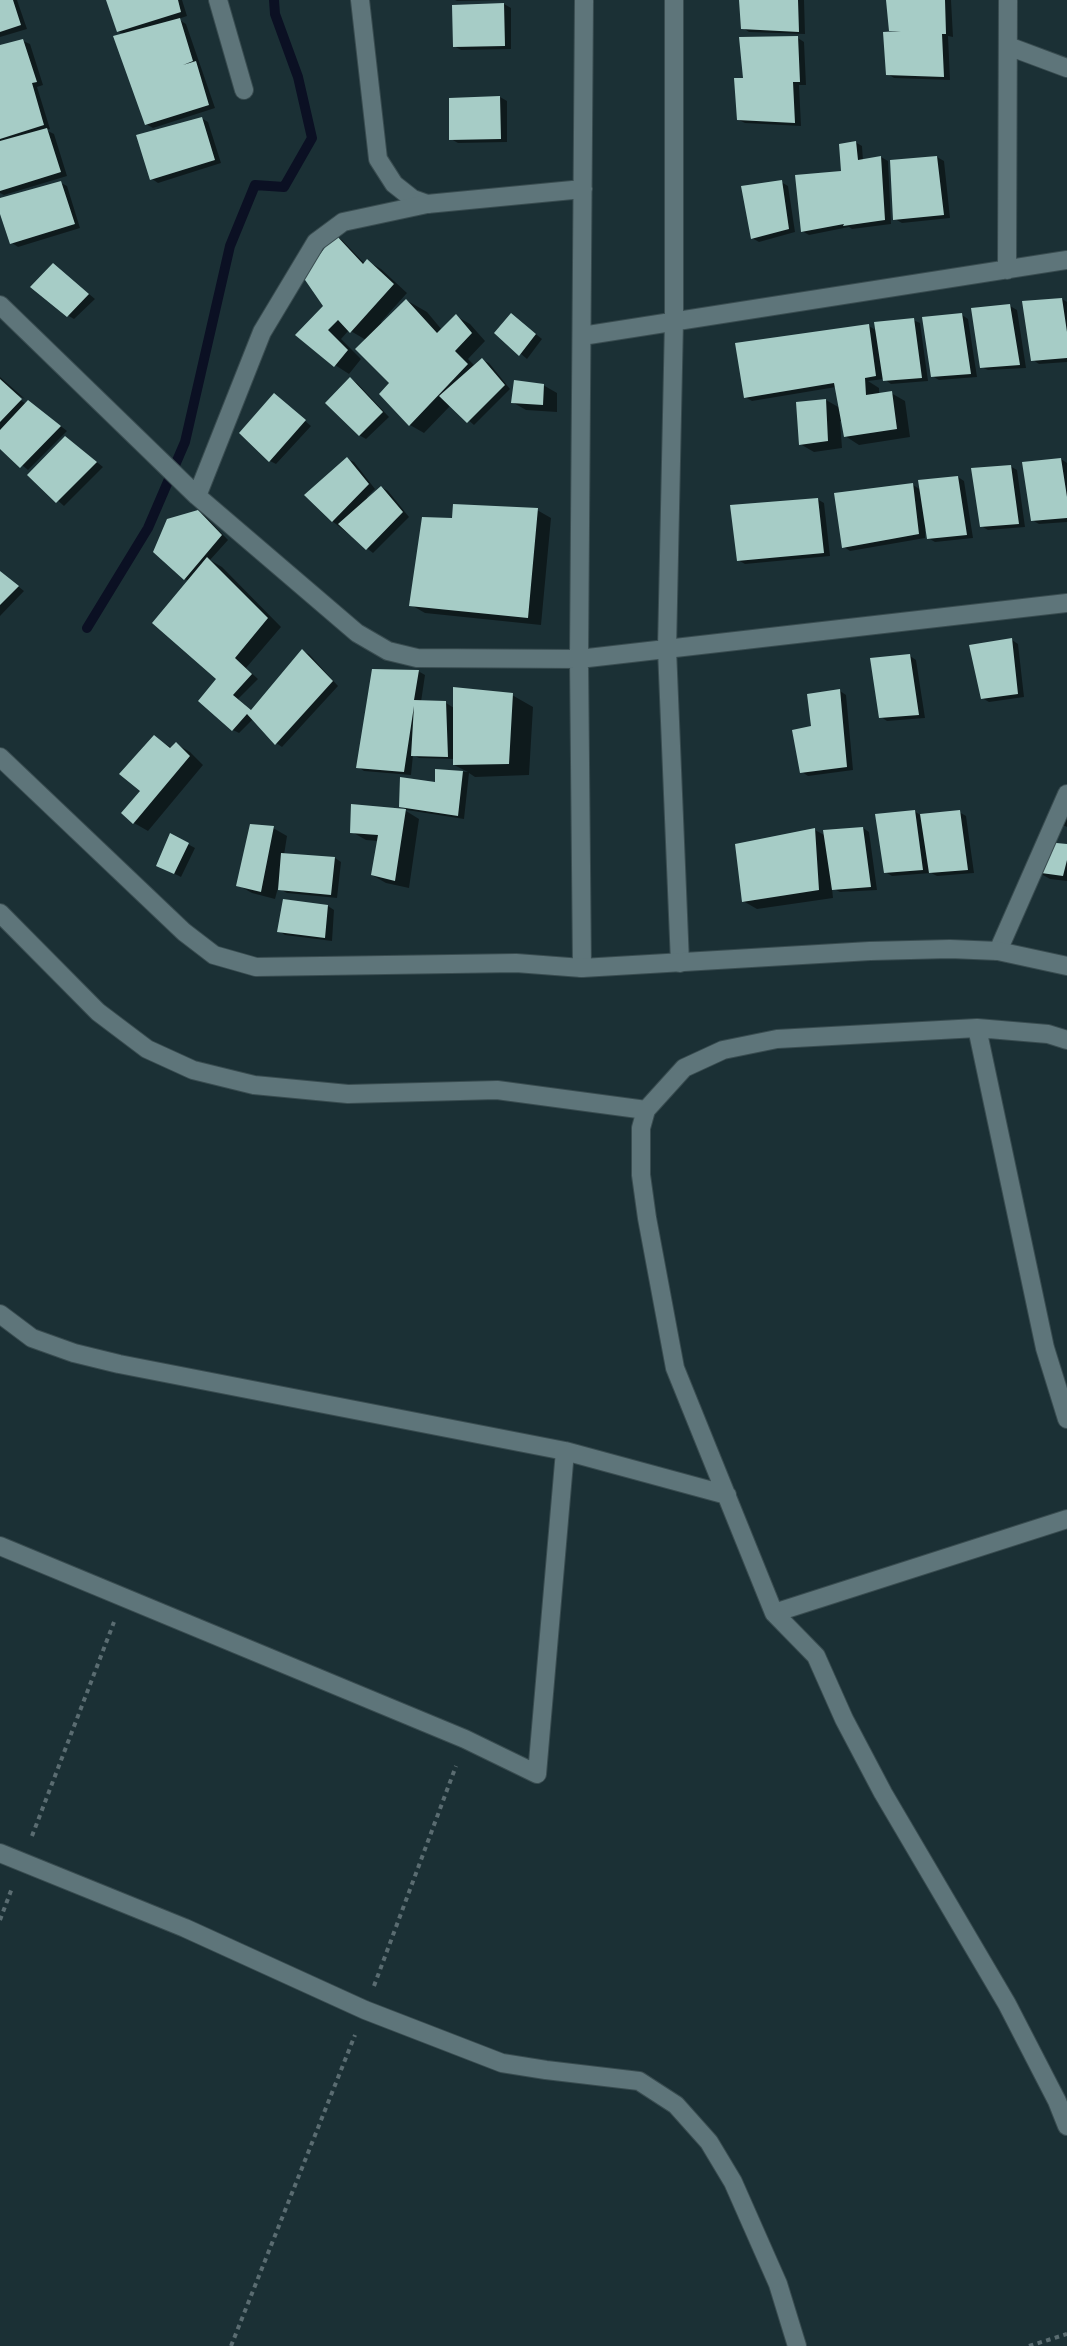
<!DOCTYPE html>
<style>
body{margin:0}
canvas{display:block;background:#1b3035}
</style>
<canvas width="1067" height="2346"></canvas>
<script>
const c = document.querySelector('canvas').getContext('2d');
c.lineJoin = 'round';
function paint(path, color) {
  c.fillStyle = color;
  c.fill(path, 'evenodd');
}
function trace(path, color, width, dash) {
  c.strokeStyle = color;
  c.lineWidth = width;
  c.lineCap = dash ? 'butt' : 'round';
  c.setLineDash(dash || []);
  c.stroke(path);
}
paint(new Path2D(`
 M0 0H17L27 29 0 37Z
 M107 0H182L187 16 178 19 186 24 215 108 153 128 146 124 125 35 118 31Z
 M455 0H507L457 1Z
 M741 0H804L805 34 749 32 743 28Z
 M888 0H951L953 37 948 36 950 80 894 78 888 74 895 32 890 30Z
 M504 4 511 8V49L461 50 454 46Z
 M798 38 804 42 806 85H799L801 126 745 123 739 120 744 79Z
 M23 41 30 44 43 85 37 87 50 129 46 130 54 134 67 176 4 195 0 193V47Z
 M500 97 507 101V142L458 143 451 139Z
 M201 118 208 122 221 163 158 183 152 179Z
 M855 142 862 146 863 161 881 157 888 161 891 224 852 229 849 227 809 235 802 231 842 173Z
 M937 157 944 161 950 218 902 223 895 219 892 161Z
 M781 182 788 186 795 232 759 242 752 238Z
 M61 183 67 186 80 228 18 247 12 243 0 210V199Z
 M335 236 342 240 365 264 367 261 381 269 407 293 381 322 383 324 406 300 427 312 442 330 456 316 470 324 485 341 468 359 475 366 482 360 489 363 510 389 474 425 451 405 424 433 410 425 391 383 366 340 349 330 341 339 361 359 349 374 335 365 297 335 325 306Z
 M53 264 95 299 74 319 67 315Z
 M1062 299 1067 302V362L1039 364 1033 360Z
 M1010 306 1017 310 1026 368 988 370 981 367Z
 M512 315 542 339 527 359 496 333Z
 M962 315 968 319 977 377 939 380 932 376Z
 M913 320 920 323 928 381 891 384 884 379 868 381 879 388V394L891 393 905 401 910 437 859 445 845 436 842 421H840L842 448 814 452 800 444 826 400 840 408 836 387 752 401 745 397 869 326 877 331Z
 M0 377 25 399 16 394 15 397 28 405 35 406 67 431 28 470 0 447Z
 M350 379 357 383 389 417 366 439 359 435Z
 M543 385 557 393V412L526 410 512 402Z
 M280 400 311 426 276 464 270 461Z
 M72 442 103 467 64 506 29 475Z
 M347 459 354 462 375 489 367 497 368 499 381 487 388 491 409 517 373 553 332 521Z
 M1061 459 1067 463V522L1039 524 1032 520Z
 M1010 466 1017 470 1025 527 988 530 981 526Z
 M958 477 964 481 973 538 935 542 928 538 927 530H925V538L850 551 844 547 913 485 921 490Z
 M817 499 824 503 830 556 745 564 738 560Z
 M537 510 551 518 541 625 425 613 411 605 453 519Z
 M197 511 204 515 228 540 210 560 222 567 281 627 246 668 258 679 238 699 252 711 302 651 309 654 338 686 282 747 276 743 253 719 239 733 233 730 189 581 185 579Z
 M0 572 24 591 0 616Z
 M1012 640 1018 644 1024 697 989 702 982 698Z
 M910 656 916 660 925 718 887 721 881 717Z
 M418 671 425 675 421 702 446 703 454 708 512 695 533 707 529 775 475 777 469 773 464 819 407 810 400 806 437 783V770L468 772 454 765V759L419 758 413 755 411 775 364 771 358 767Z
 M840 691 846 695 853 770 808 776 802 772Z
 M154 737 172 748 176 744 190 752 203 765 148 831 134 823Z
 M406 811 419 819 409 888 386 883 372 875 378 841 366 840 352 832Z
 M914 811 922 816 959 812 966 816 974 873 937 876 931 873 892 876 885 872Z
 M1067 816V827L1063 825Z
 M273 828 287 836 284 855 335 858 341 862 337 898 287 893 278 888 275 899 252 893 238 885Z
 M863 828 869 832 877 890 840 892 832 888 833 898 757 909 743 901 815 830 826 836Z
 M171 835 195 848 181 877 165 869Z
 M1067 845V881L1050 879 1036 871Z
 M328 906 334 910 332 941 285 935 279 931Z`), '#0007');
trace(new Path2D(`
 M87 628 148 528 185 442 230 246 255 185 284 187 312 138 298 77 275 14 274 0`), '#0b1023', 10);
paint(new Path2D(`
 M0 0H13L21 25 0 32Z
 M106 0H178L181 12 117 32Z
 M739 0H798L799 32 741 29Z
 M886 0H945L946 34H942L944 77 886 75 883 32 901 31H889Z
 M504 3 505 46 453 47 452 5Z
 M180 18 193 61 183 65 196 61 209 105 145 125 113 36Z
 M798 36 800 82H793L795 123 737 120 734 78H743L739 37Z
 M23 39 37 82 32 83 44 125 0 139V45Z
 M500 96 501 139 449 140V98Z
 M202 117 215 160 150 180 136 135Z
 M47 128 61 172 0 191V141Z
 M856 141 858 160 881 156 885 220 843 226 844 224 801 232 795 175 841 171 839 144Z
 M937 156 944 215 893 220 890 160Z
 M782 180 789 229 751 239 741 186Z
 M61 181 75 224 10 244 0 214V198Z
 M335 234 363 264 367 259 394 284 350 333 338 320 328 330 348 350 334 367 295 335 323 306 303 277Z
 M53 263 89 294 67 317 30 287Z
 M1062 298 1067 332V358L1031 361 1022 301Z
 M406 299 437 333 456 314 472 333 455 351 468 364 409 426 379 394 389 383 355 349Z
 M1010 304 1020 365 980 368 971 308Z
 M511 313 536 334 519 356 494 333Z
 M962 313 971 374 931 377 922 317Z
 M914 318 922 378 883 381 874 322Z
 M869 324 876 376 865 378 866 395 892 391 897 429 844 437 834 383 744 398 735 343Z
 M482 358 505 385 467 423 439 396Z
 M350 377 383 412 359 436 325 403Z
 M0 379 22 399 0 422Z
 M514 380 544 384 543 405 511 403Z
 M274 393 306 420 269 462 239 433Z
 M826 399 828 441 799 445 796 402Z
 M28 400 61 426 20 468 0 449V430Z
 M65 436 97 462 56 503 27 475Z
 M347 457 369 484 332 522 304 495Z
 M1061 458 1067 497V518L1031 521 1022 462Z
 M1011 465 1019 524 980 527 971 468Z
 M958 476 967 535 927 539 918 480Z
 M913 483 919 534 842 548 834 493Z
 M381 486 403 512 366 550 338 524Z
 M818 498 824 553 737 561 730 505Z
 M453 504 538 508 528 618 409 606 422 517 452 518Z
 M198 510 222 535 184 580 153 552 167 519Z
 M207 557 268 618 235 658 252 674 233 695 251 710 302 649 333 681 275 745 247 714 232 731 198 701 216 679 152 623Z
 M0 571 19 586 0 605Z
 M1012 638 1018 694 981 699 969 645Z
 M910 654 919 715 879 718 870 658Z
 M372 669 419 670 414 700 446 701 448 757 411 756 414 706 404 772 356 768Z
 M453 687 513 693 509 764 453 765Z
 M840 689 847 767 800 773 792 730 811 726 807 694Z
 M154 735 170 748 176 742 190 756 133 824 121 813 140 791 119 774Z
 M435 769 463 771 458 816 399 807 400 777 435 782Z
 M351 804 406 809 395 881 371 875 378 835 350 833Z
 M915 810 923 870 884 873 875 814Z
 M960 810 968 870 929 873 920 814Z
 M250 824 274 826 261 892 236 886Z
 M863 827 871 887 832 890 823 830Z
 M815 828 819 890 742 902 735 844Z
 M170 833 189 843 174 874 156 866Z
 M1046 842 1067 844V860L1063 876 1034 872Z
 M281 853 335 857 331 895 278 890Z
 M283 899 328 905 325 938 277 932Z`), '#a6ccc6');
const lane = new Path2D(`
 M360 0 378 159 394 184 413 199 427 204`);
const street = new Path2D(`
 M218 0 244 90
 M674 0V321L667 649 680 963
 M1008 46 1067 68
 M1007 270 1008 0
 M0 305 197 496 357 633 388 651 417 658 579 659 1067 603
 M582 336 1067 260
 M197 496 262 332 316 242 343 222 427 204 583 189
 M0 913 98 1012 147 1049 193 1070 254 1085 348 1094 497 1090 646 1110
 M998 951 1067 794
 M582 968 579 659 584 0
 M977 1028 1045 1348 1067 1419
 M1067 1040 1048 1034 977 1028 777 1039 723 1050 684 1068 646 1110 641 1128V1175L647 1218 675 1368 774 1613 816 1656 844 1719 883 1793 1007 2004 1057 2101 1067 2126
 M0 1314 32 1338 74 1353 119 1364 565 1451 727 1495
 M0 1546 465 1739 537 1774 565 1451
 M774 1613 1067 1519
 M0 1853 185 1928 365 2010 502 2063 546 2070 639 2081 676 2105 709 2142 733 2182 778 2284 797 2346`);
const secondary = new Path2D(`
 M0 757 184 932 214 955 256 967 516 963 582 968 870 951 950 949 998 951 1067 966`);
trace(lane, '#394c50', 20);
trace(street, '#394c50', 20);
trace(secondary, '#394c50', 20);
trace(new Path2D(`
 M32 1836 114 1622
 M0 1920 12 1888
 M374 1986 456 1766
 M231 2346 355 2035
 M1029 2346 1067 2334`), '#5a6c71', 4, [4.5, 4.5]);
trace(lane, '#5e757a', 18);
trace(street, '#5e757a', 18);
trace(secondary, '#5e757a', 18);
</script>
